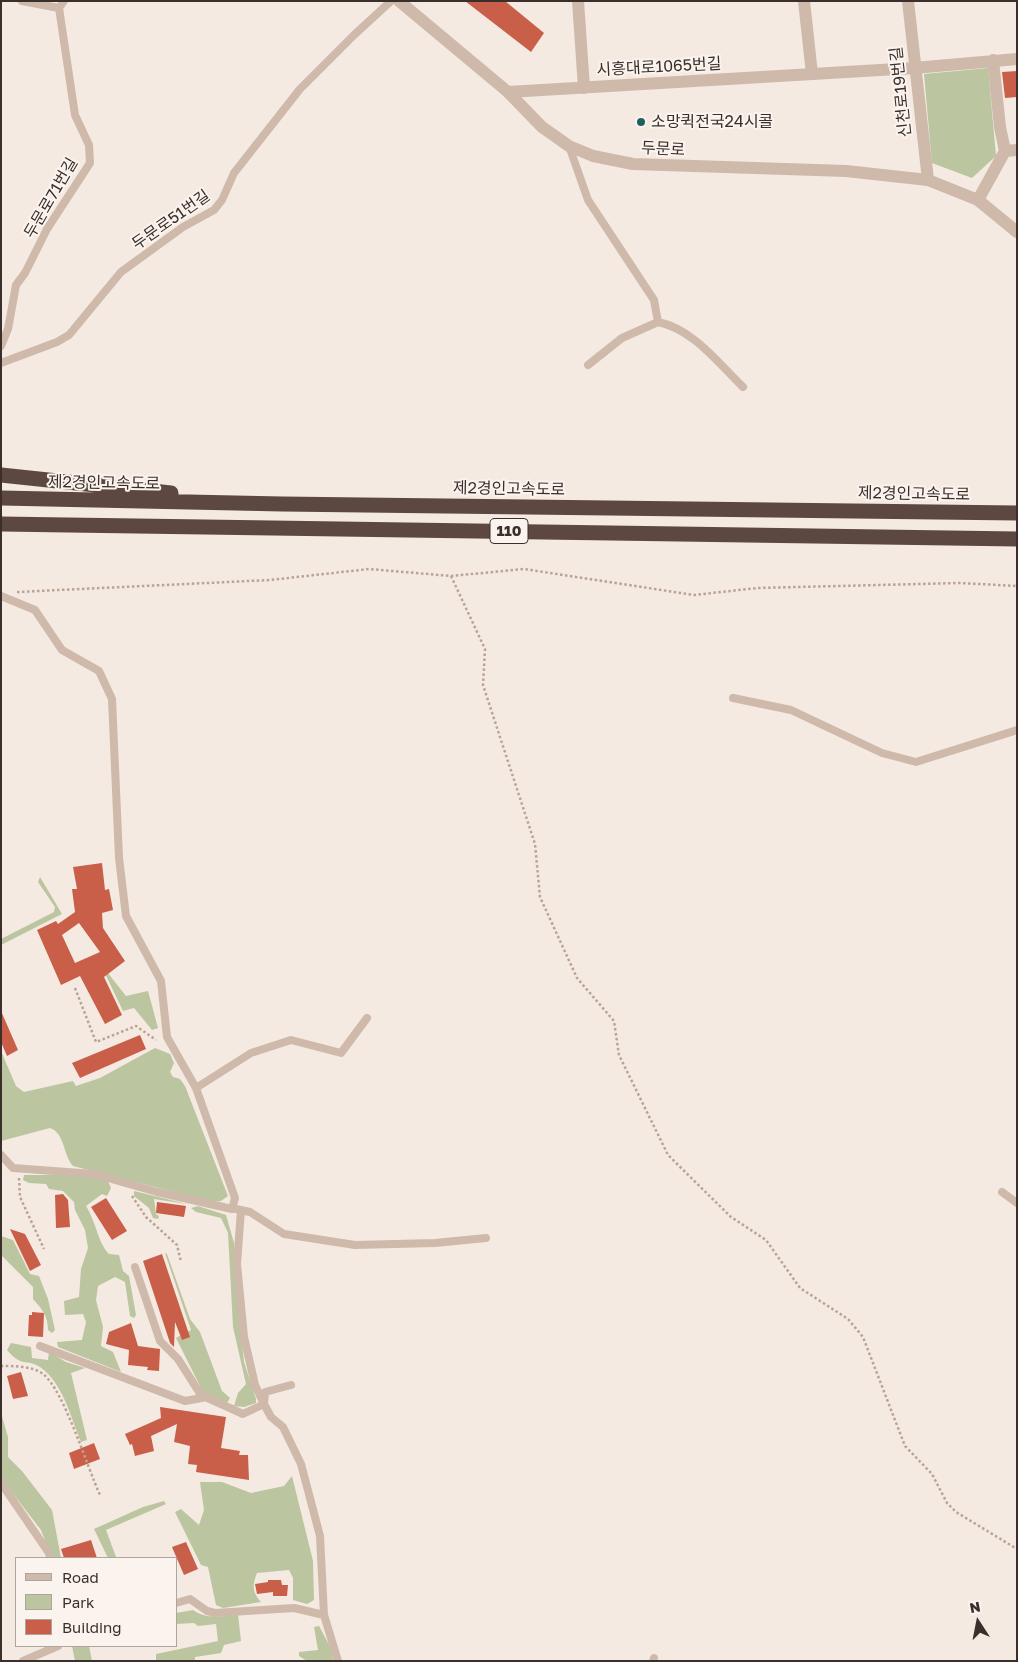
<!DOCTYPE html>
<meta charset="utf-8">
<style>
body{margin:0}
#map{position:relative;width:1018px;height:1662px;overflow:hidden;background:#f4eae1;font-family:"Golos Text",sans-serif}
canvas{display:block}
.frame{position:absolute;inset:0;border:2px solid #3b2f2b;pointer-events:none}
.legend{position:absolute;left:15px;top:1557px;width:162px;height:90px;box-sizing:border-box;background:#fbf4ee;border:1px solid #aea5a0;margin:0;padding:6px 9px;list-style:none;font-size:15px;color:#3b2f2b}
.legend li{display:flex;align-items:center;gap:10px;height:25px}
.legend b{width:25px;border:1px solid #aea5a0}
.north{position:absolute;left:953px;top:1597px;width:50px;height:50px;-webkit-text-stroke:4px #fbf4ee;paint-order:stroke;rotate:349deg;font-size:14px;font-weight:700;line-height:20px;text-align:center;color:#3b2f2b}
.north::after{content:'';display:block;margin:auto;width:18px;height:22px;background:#3b2f2b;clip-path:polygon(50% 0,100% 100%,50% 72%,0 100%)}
</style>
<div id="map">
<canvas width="1018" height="1662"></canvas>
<div class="frame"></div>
<ul class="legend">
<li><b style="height:6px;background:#ceb9ab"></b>Road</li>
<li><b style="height:14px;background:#bbc59f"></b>Park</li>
<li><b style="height:14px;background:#ca5f49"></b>Building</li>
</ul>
<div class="north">N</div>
</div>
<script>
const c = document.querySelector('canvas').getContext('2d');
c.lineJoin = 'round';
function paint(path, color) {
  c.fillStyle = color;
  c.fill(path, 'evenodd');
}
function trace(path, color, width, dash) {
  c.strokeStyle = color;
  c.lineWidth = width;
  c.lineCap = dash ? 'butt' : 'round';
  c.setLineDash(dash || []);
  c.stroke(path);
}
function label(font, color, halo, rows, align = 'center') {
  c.font = font + ' "Golos Text","Noto Sans KR",sans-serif';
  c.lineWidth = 4;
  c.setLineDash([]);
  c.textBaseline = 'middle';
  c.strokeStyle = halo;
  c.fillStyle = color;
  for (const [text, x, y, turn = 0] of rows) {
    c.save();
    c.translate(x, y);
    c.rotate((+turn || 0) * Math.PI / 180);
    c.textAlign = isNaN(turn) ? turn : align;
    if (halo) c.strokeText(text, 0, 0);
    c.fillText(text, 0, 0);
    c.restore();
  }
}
paint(new Path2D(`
 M988 68 996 156 972 178 932 163 924 74Z
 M40 877 62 914 1 945V939L54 912 55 907 38 882Z
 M100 963 126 996 148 991 158 1028 152 1030 134 1008 123 1011Z
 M155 1048 170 1054 174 1063 170 1072 173 1077 180 1079 185 1086 228 1196 221 1201 213 1202 73 1166C63 1155 65 1133 50 1128L1 1141V1051L16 1086 24 1092 73 1081 76 1086 100 1078Z
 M24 1175H84L108 1181 111 1188 107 1196 102 1194 86 1206C96 1222 98 1243 109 1254L119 1255 123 1271 129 1276 136 1315 134 1318 130 1316 125 1282 115 1277 98 1286 96 1300 103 1327 101 1346 113 1352 121 1372 58 1347 57 1342 82 1340 86 1322 83 1314 65 1315 64 1301 79 1297 81 1269 88 1248 85 1230 75 1210 74 1202 63 1191 49 1189 46 1184 29 1183 23 1180Z
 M134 1191 187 1204 154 1199 156 1214 159 1216 158 1219 153 1218 149 1208 134 1196Z
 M198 1206 226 1215 234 1243 235 1274 244 1362 256 1399V1403L244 1407 234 1406 238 1393 246 1384 233 1327 228 1233 221 1218 196 1212 191 1208Z
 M1 1236 13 1240 30 1274 39 1276 48 1299 55 1330 52 1333 48 1330C48 1316 42 1309 33 1299V1287L1 1255Z
 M165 1253 167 1254 190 1319 200 1332 222 1391 230 1398 227 1403 203 1392 176 1338 191 1330Z
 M11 1343 31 1347 32 1358 48 1360 49 1352 66 1362 85 1368 71 1373 87 1440 81 1442C71 1418 63 1383 40 1367 26 1358 22 1368 7 1350Z
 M1 1413 8 1437V1457L22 1471 52 1510 61 1558H52L41 1530 1 1478Z
 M292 1476 313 1561 314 1600 307 1604 293 1600V1578L289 1570 257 1573C252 1586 252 1592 261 1602L223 1608 216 1605 208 1567 201 1565 175 1512 181 1509 199 1525 204 1510 200 1482H222L251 1493 284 1486Z
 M164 1501 166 1504 106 1530 116 1557 108 1558 94 1529 143 1507Z
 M193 1610C207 1620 222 1616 238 1615L241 1641 224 1645 221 1653 195 1657V1661H156V1654L218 1641 216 1624 198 1626 194 1623 176 1624V1613Z
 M319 1626 332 1650 333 1661H307L299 1656V1652L318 1650 314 1627Z
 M72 1646H89L92 1661H75Z`), '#bbc59f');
paint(new Path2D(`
 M465 1H505L544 33 531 52Z
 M1017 71V97L1005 98 1002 72Z
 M102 863 105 890 109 889 113 910 102 913 103 928 125 961 104 977 122 1015 105 1024 80 976 61 985 37 930 56 921 58 924 75 912 72 889H77L73 867ZM79 923 100 952 75 963 62 935Z
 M1 1011 18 1050 7 1056 1 1042Z
 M140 1035 146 1049 80 1078 72 1063Z
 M63 1194 68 1200 70 1227 56 1228 55 1195Z
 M106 1198 127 1231 112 1240 91 1207Z
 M157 1202 186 1206 184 1217 156 1213Z
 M10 1229 25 1234 41 1265 30 1271Z
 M162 1254 190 1337 182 1340 175 1322 174 1347 170 1343 143 1261Z
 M32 1312 44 1313 43 1337 28 1336 29 1315H32Z
 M131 1323 138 1346 160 1349 159 1371 147 1370 148 1367 128 1365 129 1350 106 1344 109 1332Z
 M21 1372 28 1396 13 1399 7 1376Z
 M160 1407 226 1417 221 1448 240 1451 239 1455H248L249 1480 196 1472 197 1465 188 1464 190 1446 174 1442 177 1424 151 1436 154 1451 135 1456 132 1444 130 1445 125 1434 161 1418Z
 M94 1443 100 1459 74 1469 69 1453Z
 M91 1540 97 1558H64L61 1549Z
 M186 1542 198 1569 184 1575 172 1547Z
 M268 1580H281L282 1585H288L287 1596H273V1592L257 1594 255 1584 268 1582Z`), '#ca5f49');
trace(new Path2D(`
 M451 576 485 649 483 685 535 844 540 897 577 978 614 1021 619 1055 668 1155 731 1217 766 1240 800 1288 848 1319 863 1337 905 1446 932 1474 947 1503 956 1512 1017 1549
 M17 592 270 580 369 569 451 576 524 569 694 595 757 588 960 583 1017 586
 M75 988 96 1042 136 1026 156 1040
 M19 1178 20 1197 44 1249
 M132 1196 146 1217 177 1245 181 1262
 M1 1366C13 1366 33 1366 43 1374 64 1390 87 1467 100 1495`), '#baa295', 2.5, [2.5, 2.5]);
trace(new Path2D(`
 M22 1 59 8
 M569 146 588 200 654 300 658 322 622 338 588 365
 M658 322C693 329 718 363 743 387
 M1 346 8 329 16 285 25 273 47 229 90 163 89 145 75 115 59 8 64 1
 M1 363 57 342 69 335 121 272 183 227 214 210 222 200 234 173 300 89 354 35 391 1
 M1 596 35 610 62 650 99 671 112 699 119 858 126 916 161 981 167 1037 196 1088 235 1198 232 1209 157 1192 94 1174 13 1168 1 1155
 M733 698 791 710 882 753 916 762 1017 730
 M196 1088 251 1053 291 1040 341 1053 367 1018
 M1002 1192 1017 1203
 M236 1209 250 1212 284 1234 355 1245 435 1243 486 1238
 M241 1210 237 1264 244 1337 255 1385 264 1404 271 1417 283 1427 301 1464 320 1536 324 1615 338 1661
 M135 1267 160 1341 178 1359 201 1395 243 1414 264 1404 265 1392 291 1385
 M40 1346 185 1401 207 1397
 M1 1483 49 1553 50 1558
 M176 1603 190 1599 207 1611 215 1613 294 1608 324 1615
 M23 1661 58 1646
 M653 1661 654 1658`), '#ceb9ab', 8);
trace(new Path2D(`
 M578 1 584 88
 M804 1 812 74
 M908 1 928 180
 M993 60 1000 127 1005 151
 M508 92 914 68 1017 59
 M978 200 1005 151 1017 150`), '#ceb9ab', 12);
trace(new Path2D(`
 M399 1 508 92 542 127 569 146 593 156 633 164 846 171 928 180 978 200 1017 232`), '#ceb9ab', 12);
trace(new Path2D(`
 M1 475 171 493
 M1 498 282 504 1017 513
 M1 524 1017 539`), '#5c4841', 15);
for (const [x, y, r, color] of [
 [641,122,5,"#1e5f5f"]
]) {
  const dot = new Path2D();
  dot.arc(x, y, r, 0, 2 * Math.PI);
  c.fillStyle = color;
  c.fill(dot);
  trace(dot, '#fbf4ee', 2);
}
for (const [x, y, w] of [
 [509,531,38]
]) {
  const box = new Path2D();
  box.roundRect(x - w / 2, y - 12.5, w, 25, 4);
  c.fillStyle = '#fbf4ee';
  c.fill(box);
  trace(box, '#3b2f2b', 1);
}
label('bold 15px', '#3b2f2b', null, [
 ["110",509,531]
]);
label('16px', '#3b2f2b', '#fbf4ee', [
 ["시흥대로1065번길",659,67,-3],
 ["신천로19번길",901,92,-96],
 ["두문로",663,149,3],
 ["두문로71번길",51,198,-60],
 ["두문로51번길",171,220,-35],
 ["제2경인고속도로",104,483,1],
 ["제2경인고속도로",509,489,1],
 ["제2경인고속도로",914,494,1]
]);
label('16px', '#3b2f2b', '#fbf4ee', [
 ["소망퀵전국24시콜",651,122]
], 'left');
</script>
